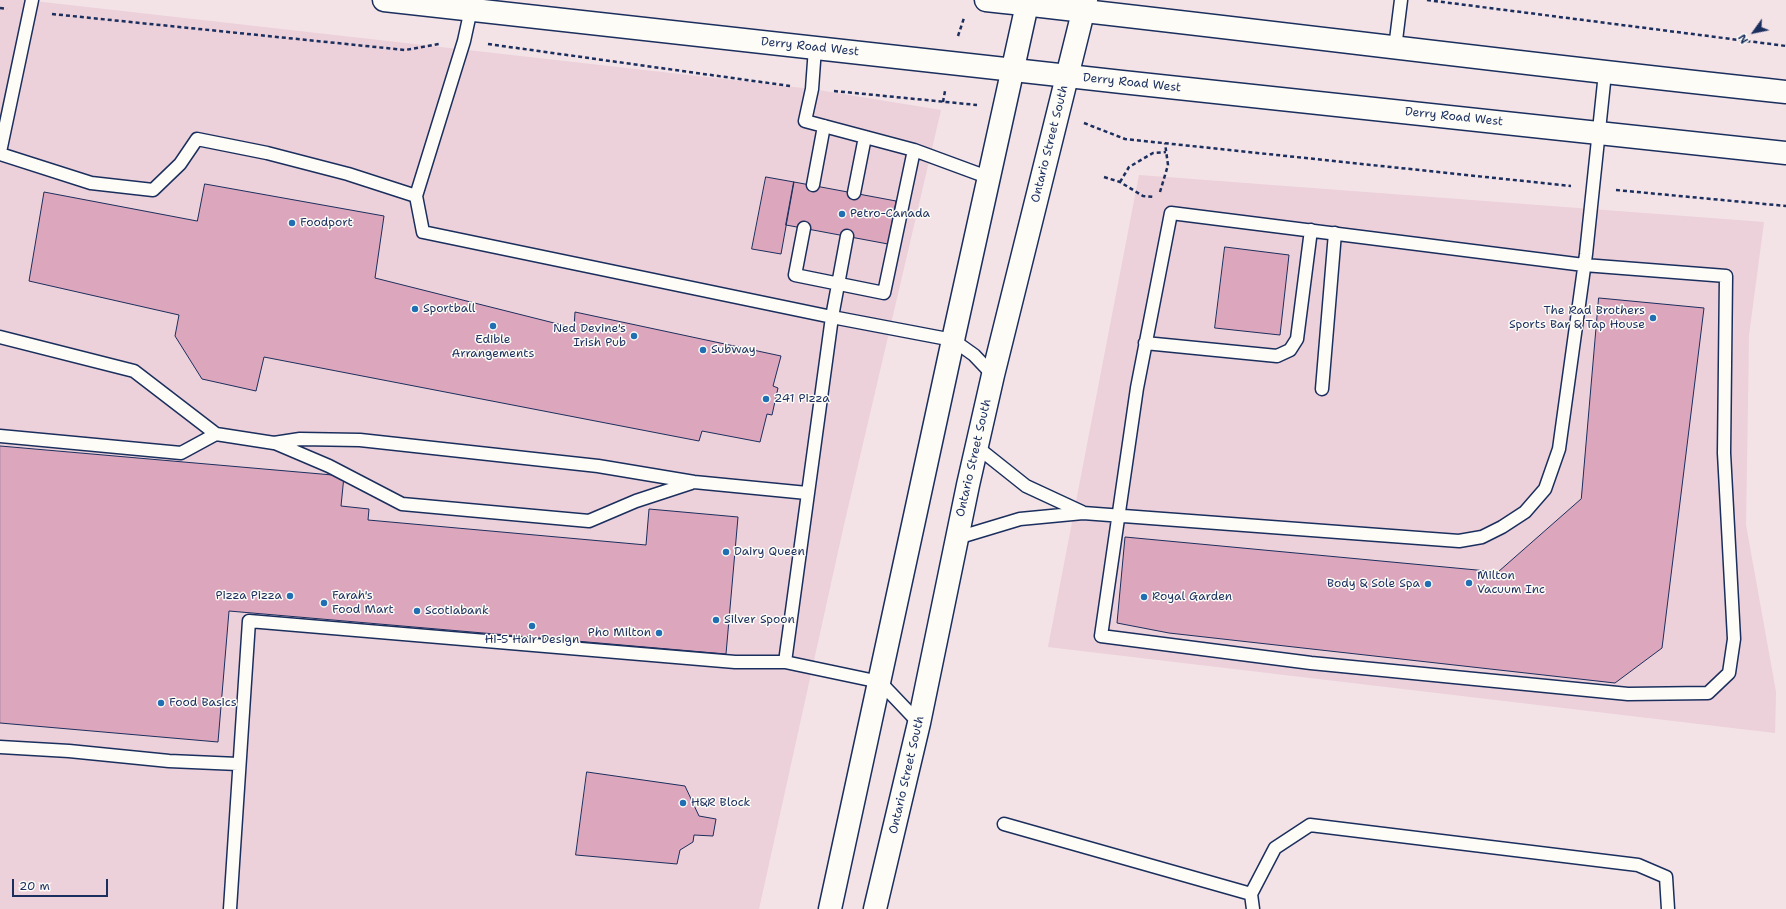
<!DOCTYPE html>
<style>
body{margin:0}
#map{position:relative;width:1786px;height:909px;overflow:hidden;background:#f3e2e6;font-family:"Shantell Sans",sans-serif}
canvas{display:block}
.north{position:absolute;left:1734px;top:12px;width:40px;height:40px;-webkit-text-stroke:3px #fdfcf7;paint-order:stroke;rotate:237deg;font-size:11px;font-weight:700;line-height:16px;text-align:center;color:#1b2f5e}
.north::after{content:'';display:block;margin:auto;width:14px;height:18px;background:#1b2f5e;clip-path:polygon(50% 0,100% 100%,50% 72%,0 100%)}
.scale{position:absolute;left:12px;top:879px;width:96px;height:18px;box-sizing:border-box;border:2px solid #1b2f5e;border-top:0;padding-left:5px;font-size:12px;line-height:14px;white-space:nowrap;color:#1b2f5e;-webkit-text-stroke:3px #fdfcf7;paint-order:stroke}
</style>
<div id="map">
<canvas width="1786" height="909"></canvas>
<div class="north">N</div>
<div class="scale">20 m</div>
</div>
<script>
const c = document.querySelector('canvas').getContext('2d');
c.lineJoin = 'round';
function paint(path, color) {
  c.fillStyle = color;
  c.fill(path, 'evenodd');
}
function trace(path, color, width, dash) {
  c.strokeStyle = color;
  c.lineWidth = width;
  c.lineCap = dash ? 'butt' : 'round';
  c.setLineDash(dash || []);
  c.stroke(path);
}
function label(font, color, halo, rows, align = 'center') {
  c.font = font + ' "Shantell Sans",sans-serif';
  c.lineWidth = 3;
  c.setLineDash([]);
  c.textBaseline = 'middle';
  c.strokeStyle = halo;
  c.fillStyle = color;
  for (const [text, x, y, turn = 0] of rows) {
    c.save();
    c.translate(x, y);
    c.rotate((+turn || 0) * Math.PI / 180);
    c.textAlign = isNaN(turn) ? turn : align;
    if (halo) c.strokeText(text, 0, 0);
    c.fillText(text, 0, 0);
    c.restore();
  }
}
paint(new Path2D(`
 M0 0H25L812 89 941 110 843 529 759 909H0Z
 M1139 175 1764 222 1749 335 1746 525 1776 692 1775 733 1048 647Z`), '#ecd0da');
const building = new Path2D(`
 M766 177 794 182 781 254 752 249Z
 M794 182 896 201 888 244 786 225Z
 M205 184 384 216 375 278 574 328 575 312 781 356 773 386 778 388 772 415 767 414 760 442 702 431 699 441 264 357 256 391 202 379 175 336 179 315 29 281 44 192 197 221Z
 M1225 247 1289 255 1280 335 1215 328Z
 M1599 298 1704 308 1662 648 1615 683 1169 633 1117 623 1125 537 1498 572 1581 499Z
 M0 446 344 476 341 506 369 509 368 520 646 545 649 509 738 517 726 654 229 611 218 742 0 723Z
 M587 772 685 786 699 816 716 819 713 836 694 835 693 842 680 850 677 864 576 855Z`);
paint(building, '#dca6bd');
trace(building, '#1b2f5e', 1);
const lane = new Path2D(`
 M471 9 464 41 416 196 423 232 832 317 785 662
 M815 48 812 89 805 121 914 150 990 178
 M1395 48 1401 0
 M0 152 32 0
 M0 154 91 183 153 190 180 164 197 139 267 153 348 174 416 196
 M813 185 824 126
 M854 193 865 137
 M1171 213 1584 265 1726 276 1724 453 1734 639 1729 673 1708 693 1628 694 1311 663 1101 636 1137 388Z
 M804 228 795 275 884 293 914 150
 M847 236 832 317 953 340 974 355 993 375
 M0 337 134 371 216 434 274 443 300 439 360 440 598 466 694 482 807 493
 M1145 343 1277 356 1290 350 1297 339 1311 230
 M1322 389 1335 233
 M0 436 181 453 216 434
 M275 443 329 466 402 504 589 521 636 501 691 483
 M977 447 1026 486 1082 512
 M957 538 1020 519 1083 513 1459 541 1482 537 1502 527 1525 512 1545 489 1559 449 1586 254 1605 73
 M0 747 69 751 169 761 238 764
 M1004 824 1251 894
 M230 909 249 621 735 662H785L880 682 919 723
 M1253 909 1251 894 1275 848 1310 825 1638 865 1666 877 1668 909`);
const secondary = new Path2D(`
 M384 0 1122 82 1786 153
 M986 0C1253 29 1519 64 1786 92`);
const primary = new Path2D(`
 M830 909 953 340 1028 0
 M875 909 919 723 968 485 993 375 1086 0`);
trace(lane, '#1b2f5e', 15);
trace(secondary, '#1b2f5e', 25);
trace(primary, '#1b2f5e', 25);
trace(new Path2D(`
 M1427 0 1786 46
 M0 8 7 9
 M52 14 405 50 439 44
 M958 36 964 18
 M488 44 790 86
 M834 91 977 105
 M943 102 945 91
 M1084 123 1125 139 1571 186
 M1104 177 1120 182 1143 196 1155 197
 M1120 182 1129 167 1153 153 1166 152
 M1616 190 1786 206
 M1160 192 1168 165 1165 143`), '#1b2f5e', 2.5, [4, 3]);
trace(lane, '#fdfcf7', 12);
trace(secondary, '#fdfcf7', 22);
trace(primary, '#fdfcf7', 22);
for (const [x, y, r, color] of [
 [842,214,4,"#1f6fb2"],
 [292,223,4,"#1f6fb2"],
 [415,309,4,"#1f6fb2"],
 [1653,318,4,"#1f6fb2"],
 [493,326,4,"#1f6fb2"],
 [634,336,4,"#1f6fb2"],
 [703,350,4,"#1f6fb2"],
 [766,399,4,"#1f6fb2"],
 [726,552,4,"#1f6fb2"],
 [1469,583,4,"#1f6fb2"],
 [1428,584,4,"#1f6fb2"],
 [290,596,4,"#1f6fb2"],
 [1144,597,4,"#1f6fb2"],
 [324,603,4,"#1f6fb2"],
 [417,611,4,"#1f6fb2"],
 [716,620,4,"#1f6fb2"],
 [532,626,4,"#1f6fb2"],
 [659,633,4,"#1f6fb2"],
 [161,703,4,"#1f6fb2"],
 [683,803,4,"#1f6fb2"]
]) {
  const dot = new Path2D();
  dot.arc(x, y, r, 0, 2 * Math.PI);
  c.fillStyle = color;
  c.fill(dot);
  trace(dot, '#fdfcf7', 1.5);
}
label('12px', '#1b2f5e', '#fdfcf7', [
 ["Derry Road West",810,47,6],
 ["Derry Road West",1132,83,6],
 ["Derry Road West",1454,117,6],
 ["Ontario Street South",1050,144,-76],
 ["Ontario Street South",974,458,-77],
 ["Ontario Street South",907,775,-77]
]);
label('12px', '#1b2f5e', '#fdfcf7', [
 ["Petro-Canada",850,214],
 ["Foodport",300,223],
 ["Sportball",423,309],
 ["The Rad Brothers",1645,311,"right"],
 ["Sports Bar & Tap House",1645,325,"right"],
 ["Ned Devine's",626,329,"right"],
 ["Irish Pub",626,343,"right"],
 ["Edible",493,340,"center"],
 ["Arrangements",493,354,"center"],
 ["Subway",711,350],
 ["241 Pizza",774,399],
 ["Dairy Queen",734,552],
 ["Milton",1477,576],
 ["Vacuum Inc",1477,590],
 ["Body & Sole Spa",1420,584,"right"],
 ["Pizza Pizza",282,596,"right"],
 ["Farah's",332,596],
 ["Food Mart",332,610],
 ["Royal Garden",1152,597],
 ["Scotiabank",425,611],
 ["Silver Spoon",724,620],
 ["Pho Milton",651,633,"right"],
 ["Hi-5 Hair Design",532,640,"center"],
 ["Food Basics",169,703],
 ["H&R Block",691,803]
], 'left');
</script>
